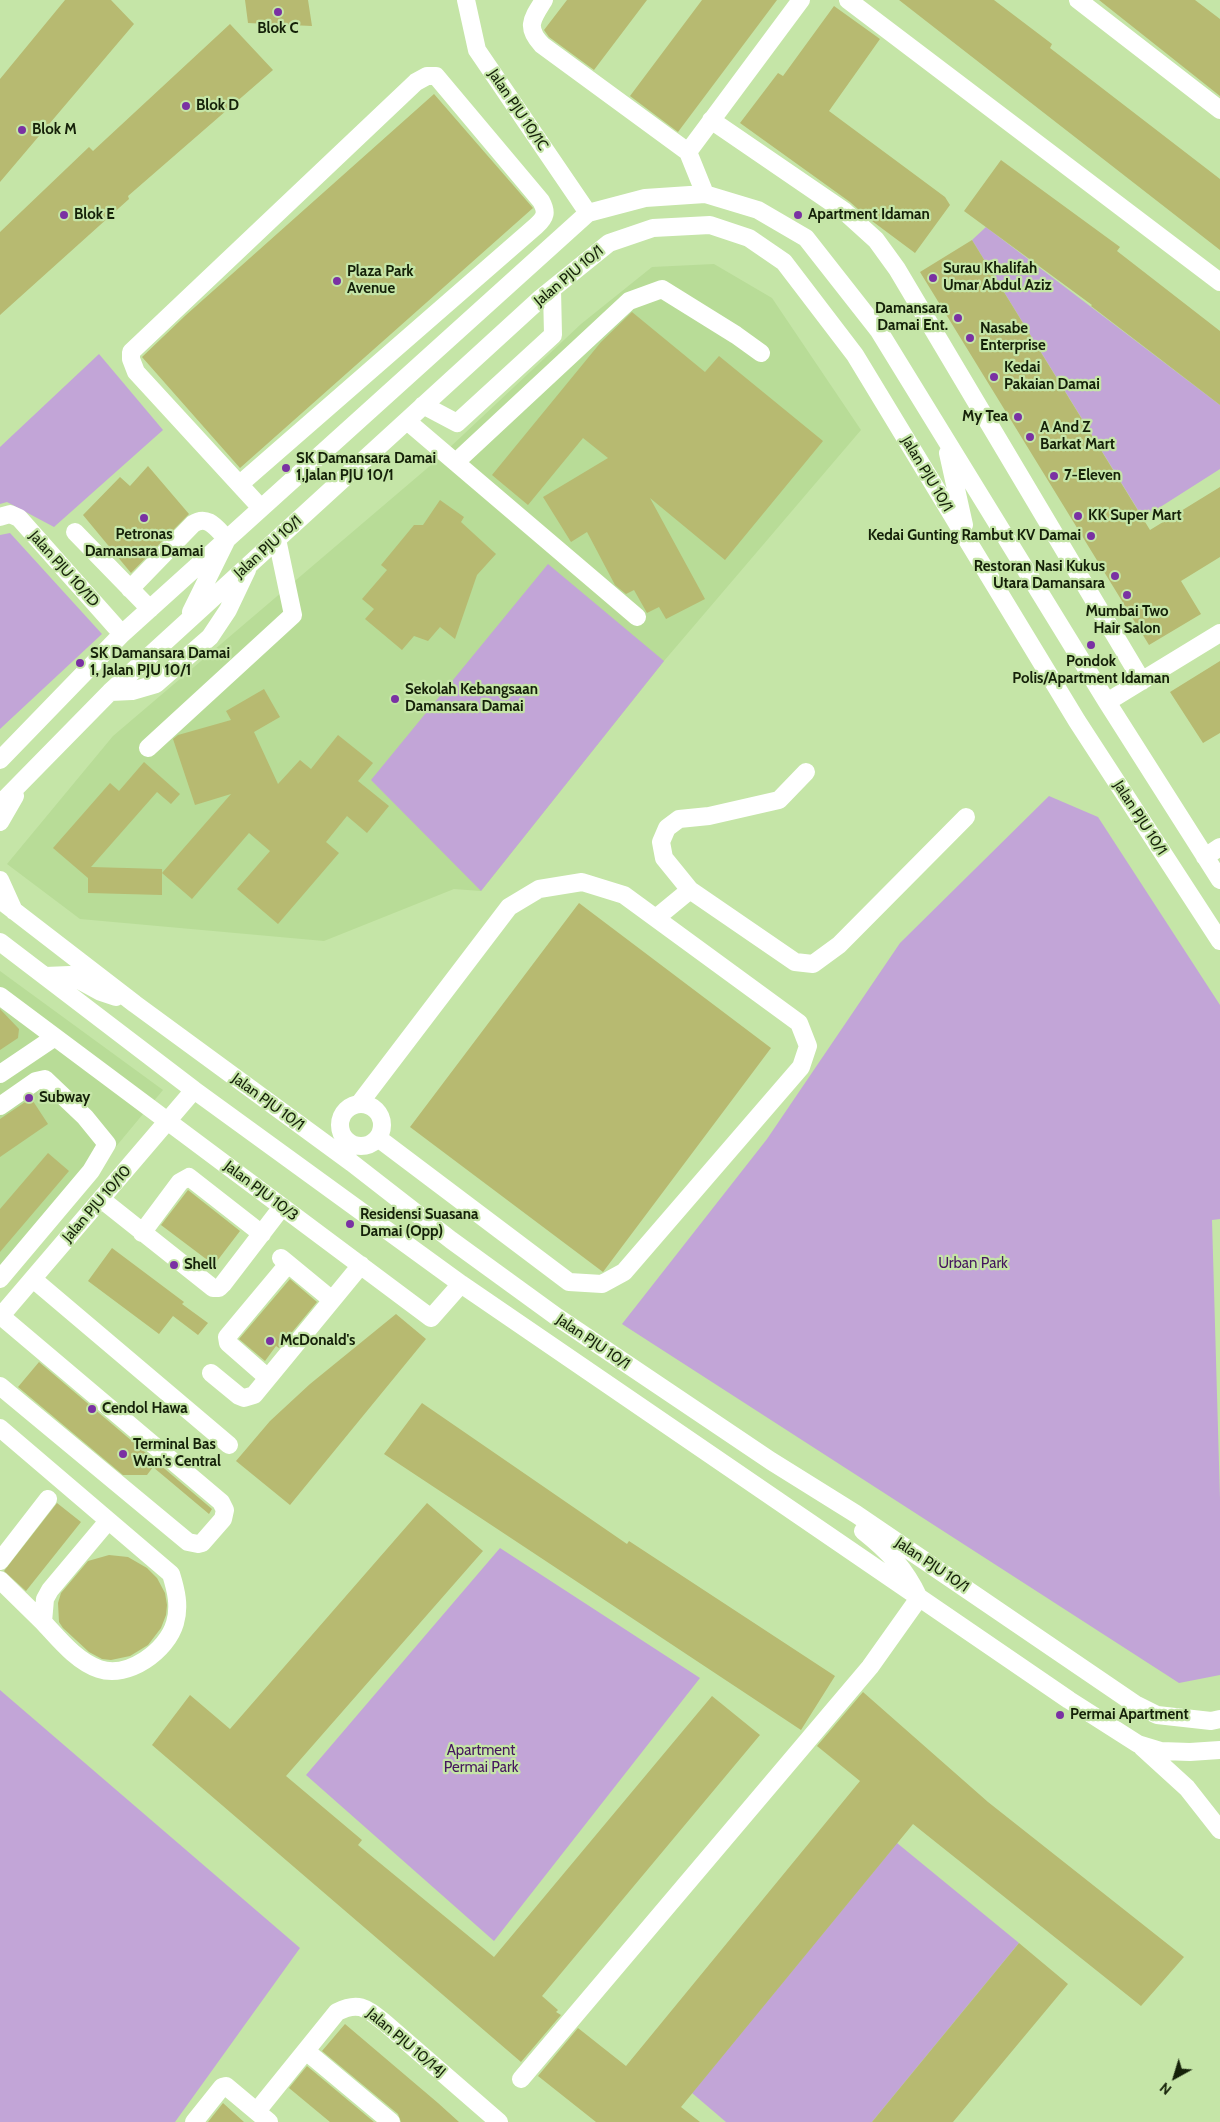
<!DOCTYPE html>
<style>
body{margin:0}
#map{position:relative;width:1220px;height:2122px;overflow:hidden;background:#c5e5a7;font-family:Cabin,sans-serif}
canvas{display:block}
.north{position:absolute;left:1150px;top:2052px;width:50px;height:50px;-webkit-text-stroke:4px #c5e5a7;paint-order:stroke;rotate:219deg;font-size:14px;font-weight:700;line-height:20px;text-align:center;color:#152109}
.north::after{content:'';display:block;margin:auto;width:18px;height:22px;background:#152109;clip-path:polygon(50% 0,100% 100%,50% 72%,0 100%)}
</style>
<div id="map">
<canvas width="1220" height="2122"></canvas>
<div class="north">N</div>
</div>
<script>
const c = document.querySelector('canvas').getContext('2d');
c.lineJoin = 'round';
function paint(path, color) {
  c.fillStyle = color;
  c.fill(path, 'evenodd');
}
function trace(path, color, width, dash) {
  c.strokeStyle = color;
  c.lineWidth = width;
  c.lineCap = dash ? 'butt' : 'round';
  c.setLineDash(dash || []);
  c.stroke(path);
}
function label(font, color, halo, rows, align = 'center') {
  c.font = font + ' Cabin,sans-serif';
  c.lineWidth = 4.5;
  c.setLineDash([]);
  c.textBaseline = 'middle';
  c.strokeStyle = halo;
  c.fillStyle = color;
  for (const [text, x, y, turn = 0] of rows) {
    c.save();
    c.translate(x, y);
    c.rotate((+turn || 0) * Math.PI / 180);
    c.textAlign = isNaN(turn) ? turn : align;
    if (halo) c.strokeText(text, 0, 0);
    c.fillText(text, 0, 0);
    c.restore();
  }
}
paint(new Path2D(`
 M714 264 772 298 861 430 664 661 481 891 454 889 324 941 80 919 7 864 113 736 431 465 581 324 652 267Z
 M0 971 163 1090 0 1286Z`), '#b8dc97');
paint(new Path2D(`
 M986 227 1220 405V469L1143 518 972 240Z
 M99 354 163 430 54 527 7 502 0 504V447Z
 M10 533 102 634 0 729V535Z
 M548 564 664 661 481 891 371 780Z
 M1049 796 1098 817 1220 1005V1219L1212 1220 1220 1499V1675L1179 1683 622 1324 767 1139 900 943Z
 M500 1548 700 1678 494 1941 306 1775Z
 M0 1690 300 1948 175 2122H0Z
 M897 1843 1019 1943 872 2122H726L692 2093Z`), '#c2a5d7');
paint(new Path2D(`
 M65 0H111L134 24 0 182V79Z
 M245 0H308L312 26 248 23Z
 M567 0H647L594 70 549 37 544 30Z
 M702 0H777L678 132 630 96Z
 M899 0H994L1052 44 1050 48 1220 179V250Z
 M1099 0H1195L1220 19V96Z
 M834 6 880 39 829 111 945 197 950 205 915 253 868 218 850 202 740 123 778 73 783 76Z
 M230 24 273 70 128 196 129 199 0 315V232L89 147 93 151Z
 M434 94 533 208 240 468 142 357 186 315Z
 M1001 160 1120 247 1117 251 1220 331V405L1091 306 1092 305 964 211Z
 M972 240 1150 530 1220 487V557L1181 581 1201 614 1149 645 920 272Z
 M632 312 705 372 719 356 823 441 725 560 650 498 705 599 666 619 659 607 647 613 634 590 626 594 615 585 587 532 571 542 543 497 608 458 583 438 528 505 492 475 601 342Z
 M148 466 189 514 131 573 83 515 120 477 130 486Z
 M440 500 464 517 461 522 496 554 477 575 455 639 440 627 428 641 414 636 402 650 365 619 374 609 362 599 387 570 381 565 414 525H423Z
 M1220 661V733L1203 743 1170 692Z
 M264 689 280 717 254 732 278 784 300 760 311 769 338 735 373 763 358 781 389 806 367 833 347 816 326 842 339 853 278 924 237 889 270 851 249 833 192 899 162 873 231 794 195 805 173 739 178 735 231 720 226 711Z
 M144 762 180 794 171 804 157 792 91 867 162 869V895L88 893V878L53 848 110 783 119 791Z
 M579 903 771 1048 603 1272 410 1127Z
 M0 1009 19 1029 18 1038 0 1050Z
 M31 1098 48 1124 0 1157V1119Z
 M48 1153 69 1171 0 1252V1209Z
 M188 1190 240 1231 214 1265 161 1225Z
 M112 1248 184 1302 182 1304 208 1323 198 1335 173 1316 159 1334 88 1281Z
 M290 1279 317 1302 279 1348 276 1346 265 1361 239 1339Z
 M396 1314 426 1339 290 1505 236 1461 270 1421 310 1384Z
 M39 1362 212 1509 209 1514 153 1467 147 1475H123L18 1387Z
 M422 1403 627 1544 629 1541 835 1676 801 1730 384 1454Z
 M57 1503 81 1522 26 1591 4 1571Z
 M427 1503 483 1551 286 1776 362 1840 358 1845 494 1957 712 1696 760 1735 542 1996 558 2010 556 2012 561 2015 521 2062 152 1745 190 1695 230 1729Z
 M109 1555 128 1557 147 1568 157 1578 165 1593 167 1605 166 1615 161 1628 148 1645 130 1656 111 1660 102 1659 89 1652 63 1628 59 1622 58 1603 61 1593 88 1561Z
 M863 1692 988 1802 1184 1957 1141 2006 913 1824 681 2107 700 2122H596L538 2076 578 2028 626 2066 860 1781 817 1746Z
 M1019 1943 1068 1984 953 2122H872Z
 M345 2024 438 2103 459 2122H401L398 2114 322 2051Z
 M307 2066 374 2122H330L289 2088Z
 M223 2103 244 2122H208Z`), '#b7ba71');
trace(new Path2D(`
 M466 0 477 50 588 213
 M544 0C532 19 525 27 542 45L688 152 705 194
 M848 0 1220 282
 M1078 0 1220 110
 M711 120 844 211 876 240 897 269 1142 681
 M688 152 801 0
 M423 405 457 423 553 335 552 289
 M407 421 637 617
 M948 453 964 525
 M456 462 629 301 662 289 736 335 761 353
 M240 484 536 226C546 217 547 212 541 201L436 76H427L416 82 131 352V359L136 372 261 508
 M0 517 10 514 19 518 122 634
 M75 532 150 609
 M130 589 193 524C208 514 217 529 227 539L191 612
 M110 692 132 691 156 684 210 637 228 610 247 570
 M1107 702 1220 633
 M148 748 293 615 277 539
 M0 760 122 634 588 213 645 198 705 194 758 210 806 238 879 331 1107 702 1220 880
 M0 804 110 692 541 298 609 243 653 228 710 225 749 238 784 262 855 355 1077 721 1220 941
 M0 822 15 796
 M1205 857 1220 847
 M0 880 14 911
 M690 890 664 858 661 842 667 828 679 819 709 816 779 800 806 772
 M0 900 135 1004 352 1163 451 1240 557 1317 771 1461 856 1514 1135 1704 1157 1715 1211 1721 1220 1719
 M656 918 690 890 795 962 813 964 839 945 966 817
 M0 942 194 1090 461 1284 1069 1700 1138 1744 1161 1751 1190 1752 1220 1750
 M45 976 70 975 101 992 116 997
 M0 996 431 1318 461 1284
 M0 1074 55 1037
 M340 1125a21 21 0 1 1 42 0a21 21 0 1 1-42 0Z
 M359 1104 509 907 539 889 582 882 624 895 799 1023 808 1046 801 1067 624 1272 602 1284 569 1282 378 1138
 M0 1106 36 1081 45 1079 85 1117 107 1144 91 1171 0 1279
 M101 1199 213 1288H219L223 1284 282 1207
 M142 1233 180 1182 189 1177 262 1234
 M281 1258 332 1300
 M33 1279 229 1445
 M0 1317 194 1090
 M211 1373 239 1396 244 1398 254 1395 361 1265
 M268 1378 228 1343 227 1337 288 1264
 M0 1386 188 1542 198 1544 202 1543 223 1519 225 1510 221 1502 1 1316
 M0 1428 171 1574C176 1590 180 1606 175 1623 167 1651 128 1679 99 1669 76 1661 59 1639 43 1622L45 1599 50 1590 108 1521
 M0 1561 48 1499
 M0 1580 43 1622
 M1142 1747 1187 1788 1220 1830
 M306 2051 391 2122
 M521 2079 870 1667 919 1598C905 1568 888 1551 863 1531
 M257 2111 337 2012C359 2001 366 2008 385 2023L499 2122
 M194 2122 222 2087 226 2086 269 2122`), '#fff', 18);
for (const [x, y, r, color] of [
 [278,12,5,"#7a31a3"],
 [186,106,5,"#7a31a3"],
 [22,130,5,"#7a31a3"],
 [64,215,5,"#7a31a3"],
 [798,215,5,"#7a31a3"],
 [933,278,5,"#7a31a3"],
 [337,281,5,"#7a31a3"],
 [958,318,5,"#7a31a3"],
 [970,338,5,"#7a31a3"],
 [994,377,5,"#7a31a3"],
 [1018,417,5,"#7a31a3"],
 [1030,437,5,"#7a31a3"],
 [286,468,5,"#7a31a3"],
 [1054,476,5,"#7a31a3"],
 [1078,516,5,"#7a31a3"],
 [144,518,5,"#7a31a3"],
 [1091,536,5,"#7a31a3"],
 [1115,576,5,"#7a31a3"],
 [1127,595,5,"#7a31a3"],
 [1091,645,5,"#7a31a3"],
 [80,663,5,"#7a31a3"],
 [395,699,5,"#7a31a3"],
 [29,1098,5,"#7a31a3"],
 [350,1224,5,"#7a31a3"],
 [174,1265,5,"#7a31a3"],
 [270,1341,5,"#7a31a3"],
 [92,1409,5,"#7a31a3"],
 [123,1454,5,"#7a31a3"],
 [1060,1715,5,"#7a31a3"]
]) {
  const dot = new Path2D();
  dot.arc(x, y, r, 0, 2 * Math.PI);
  c.fillStyle = color;
  c.fill(dot);
  trace(dot, '#c5e5a7', 2);
}
label('bold 15px', '#152109', '#c5e5a7', [
 ["Blok C",278,29,"center"],
 ["Blok D",196,106],
 ["Blok M",32,130],
 ["Blok E",74,215],
 ["Apartment Idaman",808,215],
 ["Surau Khalifah",943,269],
 ["Umar Abdul Aziz",943,286],
 ["Plaza Park",347,272],
 ["Avenue",347,289],
 ["Damansara",948,309,"right"],
 ["Damai Ent.",948,326,"right"],
 ["Nasabe",980,329],
 ["Enterprise",980,346],
 ["Kedai",1004,368],
 ["Pakaian Damai",1004,385],
 ["My Tea",1008,417,"right"],
 ["A And Z",1040,428],
 ["Barkat Mart",1040,445],
 ["SK Damansara Damai",296,459],
 ["1,Jalan PJU 10/1",296,476],
 ["7-Eleven",1064,476],
 ["KK Super Mart",1088,516],
 ["Petronas",144,535,"center"],
 ["Damansara Damai",144,552,"center"],
 ["Kedai Gunting Rambut KV Damai",1081,536,"right"],
 ["Restoran Nasi Kukus",1105,567,"right"],
 ["Utara Damansara",1105,584,"right"],
 ["Mumbai Two",1127,612,"center"],
 ["Hair Salon",1127,629,"center"],
 ["SK Damansara Damai",90,654],
 ["1, Jalan PJU 10/1",90,671],
 ["Pondok",1091,662,"center"],
 ["Polis/Apartment Idaman",1091,679,"center"],
 ["Sekolah Kebangsaan",405,690],
 ["Damansara Damai",405,707],
 ["Subway",39,1098],
 ["Residensi Suasana",360,1215],
 ["Damai (Opp)",360,1232],
 ["Shell",184,1265],
 ["McDonald's",280,1341],
 ["Cendol Hawa",102,1409],
 ["Terminal Bas",133,1445],
 ["Wan's Central",133,1462],
 ["Permai Apartment",1070,1715]
], 'left');
label('15px', '#152109', '#c5e5a7', [
 ["Jalan PJU 10/1C",518,110,56],
 ["Jalan PJU 10/1",569,276,-40],
 ["Jalan PJU 10/1",927,474,59],
 ["Jalan PJU 10/1",268,547,-42],
 ["Jalan PJU 10/1D",64,569,48],
 ["Jalan PJU 10/1",1140,818,57],
 ["Jalan PJU 10/1",268,1102,36],
 ["Jalan PJU 10/3",261,1191,37],
 ["Jalan PJU 10/10",97,1204,-49],
 ["Jalan PJU 10/1",593,1342,34],
 ["Jalan PJU 10/1",932,1565,34],
 ["Jalan PJU 10/14J",406,2043,40]
]);
label('15px', '#45165e', '#c5e5a7', [
 ["Urban Park",973,1264],
 ["Apartment",481,1751],
 ["Permai Park",481,1768]
]);
</script>
